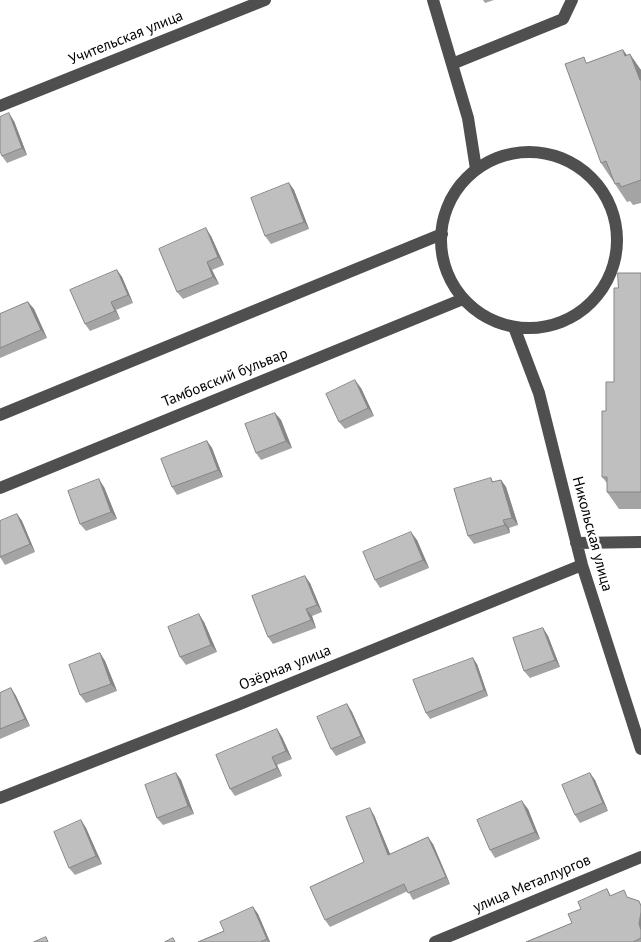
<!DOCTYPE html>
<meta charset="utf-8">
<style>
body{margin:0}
canvas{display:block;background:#fff}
</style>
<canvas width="641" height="942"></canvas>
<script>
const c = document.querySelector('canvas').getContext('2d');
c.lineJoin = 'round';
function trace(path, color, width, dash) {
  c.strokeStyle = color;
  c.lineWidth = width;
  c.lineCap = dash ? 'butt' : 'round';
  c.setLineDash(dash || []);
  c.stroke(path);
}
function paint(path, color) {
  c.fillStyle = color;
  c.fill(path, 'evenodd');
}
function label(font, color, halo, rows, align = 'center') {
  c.font = font + ' "PT Sans",sans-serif';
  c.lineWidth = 5;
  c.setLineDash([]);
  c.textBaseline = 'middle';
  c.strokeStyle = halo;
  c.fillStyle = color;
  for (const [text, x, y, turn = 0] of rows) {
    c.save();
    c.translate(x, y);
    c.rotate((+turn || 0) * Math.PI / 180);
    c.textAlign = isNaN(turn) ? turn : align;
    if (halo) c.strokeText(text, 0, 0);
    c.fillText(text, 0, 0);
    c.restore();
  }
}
trace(new Path2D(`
 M433 0 468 118 476 169
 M452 64 563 19 572 0
 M0 106 265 0
 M441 240a88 88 0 1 1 176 0a88 88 0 1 1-176 0Z
 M514 327 539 393 582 565 641 749
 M0 415 442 234
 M0 488 463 299
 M576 543 641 542
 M0 798 240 704 582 565
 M435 942 641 857`), '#4f4f4f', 12);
paint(new Path2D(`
 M483 0H494L485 3Z
 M623 50 627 55 641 70V203L633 205 630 201 627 202 601 163Z
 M14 121 27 155 7 163 2 156Z
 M289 183 294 190 309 229 271 244 265 236Z
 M211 236 224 265 212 270 219 284 183 299 177 292Z
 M117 270 122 277 133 303 116 310 120 319 90 331 85 324Z
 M641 273V509H619L607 492V483L602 477 606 411 614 382 618 288Z
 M28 302 34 309 47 338 0 358V314Z
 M361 388 374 416 345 429 339 422Z
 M275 413 281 420 292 448 261 460 256 453Z
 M207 441 212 448 223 477 177 495 172 487Z
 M491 478 493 482 501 480 506 487 518 525 509 528 510 533 474 544 468 536Z
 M104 487 117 519 86 531 80 524Z
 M17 514 22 521 35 552 5 565 0 557Z
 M417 540 429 568 380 588 375 580Z
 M310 583 322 612 312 616 316 628 273 644 268 637Z
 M204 622 217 652 186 665 180 657Z
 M543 628 548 636 560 667 530 678 524 671Z
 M100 653 105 661 117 691 86 703 80 695Z
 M477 664 488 696 430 719 426 713Z
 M11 688 16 696 30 726 0 739V693Z
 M347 704 352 712 366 743 336 756 331 749Z
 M277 729 282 737 292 759 277 765 282 776 235 796 230 789Z
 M176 773 181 780 194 814 163 825 157 818Z
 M595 780 608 811 580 823 575 815Z
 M528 809 540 839 495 858 490 850Z
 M374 815 390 854 433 844 450 884 413 900 408 891 330 927 325 920 364 862Z
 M81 820 86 828 102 864 75 875 69 868Z
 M607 889 611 896 629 898 641 904V942H526L572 923 581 909Z
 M253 907 258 914 270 942H198L224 931Z`), '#a4a4a4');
paint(new Path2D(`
 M623 50 634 65 630 54 641 70V82L625 56Z
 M9 113 14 121 27 155 22 148Z
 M289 183 294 190 309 229 304 222Z
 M206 228 211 236 224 265 218 257Z
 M207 262 212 270 219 284 213 277Z
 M117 270 122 277 133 303 128 295Z
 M28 302 34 309 47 338 41 330Z
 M111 302 116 310 120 319 115 311Z
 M355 380 361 388 374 416 368 408Z
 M275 413 281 420 292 448 286 441Z
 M207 441 212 448 223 477 218 470Z
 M99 479 104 487 117 519 111 512Z
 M501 480 506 487 518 525 512 518Z
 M17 514 22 521 35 552 30 544Z
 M503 520 509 528 510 533 505 525Z
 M411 532 417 540 429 568 423 560Z
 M305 576 310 583 322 612 317 605Z
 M306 609 312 616 316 628 311 620Z
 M199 614 204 622 217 652 211 645Z
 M543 628 548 636 560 667 555 660Z
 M100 653 105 661 117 691 111 684Z
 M473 658 477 664 488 696 484 690Z
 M11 688 16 696 30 726 25 719Z
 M347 704 352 712 366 743 361 736Z
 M277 729 282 737 292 759 286 751Z
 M272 757 277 765 282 776 277 768Z
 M176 773 181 780 194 814 188 806Z
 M590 773 595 780 608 811 603 803Z
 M522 801 528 809 540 839 535 832Z
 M370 808 374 815 393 861 388 855Z
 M81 820 86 828 102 864 96 856Z
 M428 837 433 844 450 884 446 877Z
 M253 907 258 914 270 942H269L267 939Z
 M641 912V930L639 924Z`), '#868686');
const building = new Path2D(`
 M623 50 625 56 630 54 640 80H641V180L621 187 619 183 615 184 606 161 601 163 565 64 584 57 586 63Z
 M9 113 22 148 2 156 0 151V117Z
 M289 183 304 222 265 236 251 198Z
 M206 228 218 257 207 262 213 277 177 292 159 249Z
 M117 270 128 295 111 302 115 311 85 324 70 290Z
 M618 273H641V492H607V477H602V411H606V382H614V288H618Z
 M28 302 41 330 0 348V314Z
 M355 380 368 408 339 422 326 394Z
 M275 413 286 441 256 453 245 424Z
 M207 441 218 470 172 487 161 459Z
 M491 478 492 482 501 480 512 518 503 520 505 525 468 536 454 489Z
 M99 479 111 512 80 524 68 491Z
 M17 514 30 544 0 557V521Z
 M411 532 423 560 375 580 363 552Z
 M305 576 317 605 306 609 311 620 268 637 252 596Z
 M199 614 211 645 180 657 168 627Z
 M543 628 555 660 524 671 513 638Z
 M100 653 111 684 80 695 69 665Z
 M473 658 484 690 426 713 413 680Z
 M11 688 25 719 0 729V693Z
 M347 704 361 736 331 749 317 717Z
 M277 729 286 751 272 757 277 768 230 789 216 755Z
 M176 773 188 806 157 818 145 785Z
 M590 773 603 803 575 815 562 785Z
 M522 801 535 832 490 850 477 820Z
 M370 808 388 855 428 837 446 877 408 893 404 884 325 920 310 887 364 862 346 817Z
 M81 820 96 856 69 868 54 832Z
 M607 889 610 896 624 890 627 897 639 901 641 906V912L639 924 641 930V938L633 942H526L572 923 568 914 581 909 578 902Z
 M253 907 267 939 260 942H198L224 931 220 922Z
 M46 937 48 942H34Z
 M173 938 175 942H165Z`);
paint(building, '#bfbfbf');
trace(building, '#868686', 1);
label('15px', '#000', '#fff', [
 ["Учительская улица",126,38,-22],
 ["Тамбовский бульвар",225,378,-22],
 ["Никольская улица",592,534,75],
 ["Озёрная улица",285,668,-22],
 ["улица Металлургов",532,884,-23]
]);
</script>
